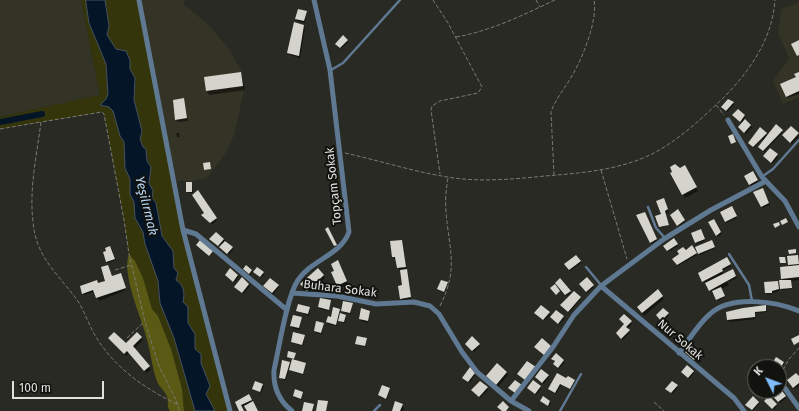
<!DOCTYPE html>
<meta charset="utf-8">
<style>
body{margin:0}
#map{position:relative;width:799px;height:411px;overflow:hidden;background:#292a23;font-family:"Fira Sans",sans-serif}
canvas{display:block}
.north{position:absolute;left:747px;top:359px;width:40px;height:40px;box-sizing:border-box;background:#12120f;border:1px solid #656561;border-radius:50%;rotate:312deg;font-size:11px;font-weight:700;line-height:16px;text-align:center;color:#e1e2dd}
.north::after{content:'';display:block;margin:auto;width:14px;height:18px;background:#80bdfa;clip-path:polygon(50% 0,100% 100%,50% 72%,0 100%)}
.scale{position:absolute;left:12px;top:381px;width:92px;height:18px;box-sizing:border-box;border:2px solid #e1e2dd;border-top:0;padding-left:5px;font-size:12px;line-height:14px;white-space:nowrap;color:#e1e2dd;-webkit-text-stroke:3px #12120f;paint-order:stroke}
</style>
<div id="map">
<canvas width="799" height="411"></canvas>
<div class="north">K</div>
<div class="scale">100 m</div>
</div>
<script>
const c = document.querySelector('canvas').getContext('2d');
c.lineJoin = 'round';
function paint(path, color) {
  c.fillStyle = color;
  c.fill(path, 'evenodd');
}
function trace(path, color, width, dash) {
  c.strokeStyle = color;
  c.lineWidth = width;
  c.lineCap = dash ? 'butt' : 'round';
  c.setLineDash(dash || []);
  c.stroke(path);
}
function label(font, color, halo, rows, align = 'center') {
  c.font = font + ' "Fira Sans",sans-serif';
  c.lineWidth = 4;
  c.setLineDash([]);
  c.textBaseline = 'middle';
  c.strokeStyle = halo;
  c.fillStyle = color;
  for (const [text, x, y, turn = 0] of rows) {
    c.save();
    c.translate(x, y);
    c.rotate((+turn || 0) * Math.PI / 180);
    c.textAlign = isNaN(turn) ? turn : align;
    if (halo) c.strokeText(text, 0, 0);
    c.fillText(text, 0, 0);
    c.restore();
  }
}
paint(new Path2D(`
 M0 0H81L100 95 0 117Z
 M139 0H184V5L209 25 229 49 242 72 244 91 234 135 227 151 207 178 194 181H174Z
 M799 2V97L783 104 773 81 789 58 778 33 781 9Z`), '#333326');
paint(new Path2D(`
 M81 0H86L89 23 106 64 108 94 101 106 109 107 113 111 120 137 124 142 126 172 130 179V194L134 202V211L139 227 143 232 145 244 153 262 158 281V296L174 338 195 411H184L182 390 171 349 158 316 152 309 143 278 135 261 129 254 124 220 104 114 102 112 0 129V117L100 95Z
 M105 0H139L174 181 230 411H215L206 394 210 384 201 363V354L195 349V334L188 323V307L183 302 185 292 176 280 178 274 174 268V255L162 236 155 201 152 198 153 191 149 183C153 168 147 151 140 139L141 134 134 100 136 81 129 67 130 60 122 49H116L107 35 109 26Z`), '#35350c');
paint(new Path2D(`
 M129 254 135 261 143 278 152 309 158 316 171 349 182 389 184 411H170C166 405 169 402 167 397 165 391 159 387 157 381 152 368 151 353 147 340 142 318 121 275 129 254Z`), '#5a5a14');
const water = new Path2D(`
 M86 0H105L109 26 107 35 116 49 126 51 130 60V69L135 78 134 100 142 131 140 139 143 147 146 149 147 161 151 167 149 183 153 191 152 198 156 203 162 236 173 251 174 268 178 273 176 280C184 285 185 293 183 302L188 307V323L195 334V349L201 354V363L210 386 206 394 215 411H195L174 338 160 303 158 281 145 244 143 232 135 218 134 202 130 194V179L125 168 124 142 120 136 113 111 109 107 100 105 106 99 108 94 106 64 89 23Z`);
paint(water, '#031527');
trace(water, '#46525e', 1);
paint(new Path2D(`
 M306 12 305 23 297 21 296 19Z
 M303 26 305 28 300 58 290 55 288 53Z
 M347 40 348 42 341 49 337 46Z
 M241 73 245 90 209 95 207 91Z
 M799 73V94L787 98 781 85 797 78Z
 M184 99 188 121 178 122 176 120Z
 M733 103 734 105 727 112 723 109Z
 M738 110 745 116 744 120 752 127 746 134 739 127 742 124 733 115Z
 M782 131 783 132 764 152 760 147 765 141 762 139 754 148 750 145 766 134 768 137Z
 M176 133H179L180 137H177Z
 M798 133 799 136 792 144 785 137Z
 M777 155 778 157 772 164 764 156Z
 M685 166 698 191 685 198 672 173Z
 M753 172 758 182 751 186 746 176Z
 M192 183 193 193H188L187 192Z
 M764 191 770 205 762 208 754 193Z
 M198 192 217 221 212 224 203 216 205 213Z
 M665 202 669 212 666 214 669 224 661 228Z
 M731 207 737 218 726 223 721 213Z
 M678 211 685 222 678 227 671 216Z
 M638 216 652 230 657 241 651 244Z
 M714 220 722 234 717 237 710 223Z
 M702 232 705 241 697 244 696 243Z
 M224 239 233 249 229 255 211 240Z
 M674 240 678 246 668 252 665 246Z
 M402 241 411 299 402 300 403 286 401 269 399 270 397 260 393 257 392 242Z
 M712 241 715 248 700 255 697 247Z
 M691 246 697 255 678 266 674 259Z
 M112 250 116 260 108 263 107 261Z
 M798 257 799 280 790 281 792 289 782 290 779 285V291L767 295 765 282H778L781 287 783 281 782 278 790 267 789 265Z
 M726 258 731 266 722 271 724 275 733 270 737 278 729 282 727 276H724L729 285 721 289 725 297 718 301 699 274Z
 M580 261 581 263 570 271 566 266Z
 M340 265 348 284 339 288 338 286Z
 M246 266 253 272 250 275 244 270Z
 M254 272 263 273 264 275 261 278Z
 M226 275H238L239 277 234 283Z
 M324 275 325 278 309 294 302 284Z
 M122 276 126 290 119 293 99 301 95 291 84 295 83 293 112 277Z
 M447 283 445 293 440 291 439 289Z
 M249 284 250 286 243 294 235 287Z
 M557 285 570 291 571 293 567 296Z
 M593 285 594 287 587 293 581 286Z
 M265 286H278L279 287 273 295Z
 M658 291 664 299 644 316 640 310Z
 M580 298 581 299 569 313 563 307Z
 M330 301 329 311 320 309 319 307Z
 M352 304 351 314 343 312 342 311Z
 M765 306 767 312 755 313V319L729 322 728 320 727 313Z
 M310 308 309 316 297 311Z
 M339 310V314L346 317 345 323 340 322 338 319 337 326 328 324 327 322Z
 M369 311 368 323 361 321 360 319Z
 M549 313 550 315 544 321 536 315Z
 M668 314 669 315 663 322 658 317Z
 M551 317H563L564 319 559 325Z
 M301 318 300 330 292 328 291 326Z
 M620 319 632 324 627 329 630 332 623 340 618 335 625 325Z
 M323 324 322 334 316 333 315 331Z
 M304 336 303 346 293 343 292 342Z
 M109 338 126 345 141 338 143 340 134 349 151 370 146 373 129 353 126 356Z
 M366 339 365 347 356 344Z
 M479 344 480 346 474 352 467 346Z
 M686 352 700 353V355L696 361Z
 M295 354V361L306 365 303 375 291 371 289 368 286 380 281 379 280 378 289 363 291 367 293 359 288 356Z
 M556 355 565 362 559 369 554 364 555 362 553 359Z
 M783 362 784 364 779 374V367H771Z
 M507 372 508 375 498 387 487 376Z
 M682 372H693L694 373 689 379Z
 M474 373 475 375 469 383 463 378Z
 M548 375 549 377 544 384 537 379Z
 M799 378V386L794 389 788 380Z
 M567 380 575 382 571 390 561 385 556 394 550 391 549 389Z
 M256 382 264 386 261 393 253 389Z
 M677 386 678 388 672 394 667 390Z
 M540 387 541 389 536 395 529 389Z
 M390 388 387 400 380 397 379 395Z
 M487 388 488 390 480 398 472 390Z
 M776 391H779L786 398 780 403 773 394Z
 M303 392 302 400 295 398 294 396Z
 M249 396 257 411H248L245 405 241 407 243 411H241L236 402Z
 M541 401H550L551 403 549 407Z
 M758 402 759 404 753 411 748 407Z
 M767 402 776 405 777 406 774 410Z
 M402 405 404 408 403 411H393Z`), '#0007');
trace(new Path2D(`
 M0 122 42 114`), '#031527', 6);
paint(new Path2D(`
 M298 9 307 11 304 21 295 19Z
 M294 22 304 25 299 56 287 53Z
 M343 35 348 40 340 48 335 44Z
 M799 40V55L797 56 791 44Z
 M241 72 243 86 206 91 204 77Z
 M799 72V91L786 97 780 84 796 77 794 74Z
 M184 98 187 118 175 120 173 100Z
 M728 99 734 102 726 111 721 107Z
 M738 109 745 115 740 122 732 115Z
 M745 119 751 125 744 133 738 127Z
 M776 124 783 130 763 151 758 147Z
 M791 126 799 133 790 143 782 135Z
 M760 127 767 133 753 147 748 143Z
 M733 134 736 142 731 144 728 136Z
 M770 148 778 154 771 163 763 156Z
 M210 162 211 169 204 170 203 163Z
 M675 164 680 168 685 165 697 187 682 195 670 173 672 172 670 167Z
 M753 171 758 180 749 185 744 176Z
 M186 182H192V192H186Z
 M763 188 769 203 761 207 753 192Z
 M198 190 217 218 210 223 201 215 204 213 192 195Z
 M664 198 668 209 665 211 669 225 659 227 655 216 661 214 656 201Z
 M732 206 737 216 725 222 720 212Z
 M678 209 685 220 677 226 670 215Z
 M645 212 657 239 650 243 636 215Z
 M786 218 788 222 782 225 780 221Z
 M714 219 721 232 716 236 708 222Z
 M779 222 780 225 775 228 773 224Z
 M328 227 337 245 334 246 325 229Z
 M701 229 705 239 695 243 691 233Z
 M216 232 224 239 218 246 209 239Z
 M674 238 678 244 667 251 663 246Z
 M200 240 213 251 209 256 196 245Z
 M402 240 406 267 397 268 395 257H392L390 241Z
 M712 240 715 247 698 254 695 247Z
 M225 241 233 247 227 254 219 247Z
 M692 245 697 253 677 265 672 259 679 254 677 251 683 247 686 250Z
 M110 246 115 259 106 262 103 252 106 251 105 248Z
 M796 249V253L789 254 788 250Z
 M576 255 581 261 569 270 564 264Z
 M798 255 799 264 788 265 787 256Z
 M727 257 731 264 722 269 723 271 702 282 698 273Z
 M779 257H785L786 263H780Z
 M338 260 347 281 337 286 331 272 334 271 331 264Z
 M108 265 112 276 121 273 126 288 96 298 93 290 82 294 80 286 97 280 98 283 105 281 101 267Z
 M246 265 252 270 249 274 243 269Z
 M799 265V277L781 279 780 267Z
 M257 267 264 272 260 277 253 272Z
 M230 268 238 275 233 282 225 275Z
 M318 268 324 275 307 291 300 284Z
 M407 269 411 297 400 299 398 286 402 285 400 270Z
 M733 269 736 276 709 291 705 283Z
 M242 277 249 284 242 293 234 287Z
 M587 277 594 285 586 292 579 284Z
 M270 278 279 285 272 293 263 286Z
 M560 278 571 291 565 295 555 283Z
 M441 280 448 282 444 292 437 289Z
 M779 280H791L792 288 780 289Z
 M778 281 779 289 772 291V293H765L764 282Z
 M555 284 560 291 556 295 550 288Z
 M721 287 725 296 716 300 712 291Z
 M658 289 663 296 642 313 637 307Z
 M574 291 581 297 568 312 560 305Z
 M320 298 331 300 329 310 318 307Z
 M343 301 353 303 350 313 341 311Z
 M298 304 310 307 308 314 296 311Z
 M541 305 550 312 543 320 534 313Z
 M766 305V311L755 312V317L727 320 726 312 743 308Z
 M333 307 340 309 336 325 326 322 328 316 331 317Z
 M361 308 370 311 368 321 359 319Z
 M663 308 669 313 661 321 656 315Z
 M556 310 564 316 558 324 550 317Z
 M340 313 346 315 344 322 338 321Z
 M624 314 632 321 626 327 630 330 621 339 616 333 624 324 619 319Z
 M293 315 302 317 299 328 290 326Z
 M316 321 324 323 321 333 314 331Z
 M114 332 126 343 137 332 142 337 133 346 150 366 144 371 127 351 124 354 108 338Z
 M293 332 305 335 302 345 291 342Z
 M799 335V342L794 345 791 339Z
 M357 336 367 338 365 346 355 344Z
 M472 336 480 344 472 351 465 344Z
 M542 338 551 346 544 355 534 347Z
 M691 345 700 353 694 360 685 352Z
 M288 351 296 353 294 359 287 357Z
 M556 353 564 360 558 368 553 364 555 361 551 359Z
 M776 357 784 362 779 371V367H770Z
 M292 359 306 363 303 374 289 370Z
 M282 360 290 362 285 379 279 378Z
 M527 361 536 367 525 380 517 374Z
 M497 363 507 372 496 385 486 376Z
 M687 365 694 371 688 378 681 372Z
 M470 367 475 373 468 382 462 378Z
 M541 369 549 375 542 383 535 377Z
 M557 373 566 378 568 376 575 380 570 389 560 384 555 393 548 389Z
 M796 373 799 376V383L793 388 787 380Z
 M515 380 522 385 515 393 508 388Z
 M533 380 541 386 535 394 527 388Z
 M255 381 263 384 260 392 252 389Z
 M480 381 488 387 479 397 471 390Z
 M672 381 678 385 671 393 665 389Z
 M382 385 390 388 386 399 378 395Z
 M779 387 786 396 778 402 771 394 779 391Z
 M295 389 303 392 301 399 293 396Z
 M249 394 252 400 241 405 244 411H239L235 402Z
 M543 396 550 401 548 406 540 401Z
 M753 396 759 402 752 410 745 405Z
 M769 396 777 404 772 409 764 401Z
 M318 400 328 401 326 411H316Z
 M253 401 258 411H247L244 406Z
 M395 401 403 404 400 411H392Z
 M503 401 509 407 506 411H502L497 407Z
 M304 402 314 404 312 411H302Z`), '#d4d4cc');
trace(new Path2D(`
 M433 0 448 23 482 87 478 93 440 101 432 106 431 110 440 174
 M536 0 540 7
 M456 37C491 31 523 15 555 0
 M716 105 724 115
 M0 129 41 122
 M345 153C381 161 418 173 454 178 484 182 515 179 545 176 582 173 622 170 656 152 679 139 699 121 718 103 747 75 772 42 775 0
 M601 170 627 259
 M554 175 551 112C556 98 566 87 573 74 583 57 598 19 594 0
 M115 270 131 265
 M440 306C459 268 449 250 446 212 445 201 446 189 448 178
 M127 338 144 322
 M780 375 789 359 799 348
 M654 402 664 411
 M177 404C145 389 115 368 96 337 88 324 84 309 75 297 55 271 36 256 33 222 29 188 37 154 41 122L102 112 104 114 124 220 129 254 145 322 159 366 176 400C177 403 179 407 179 411`), '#7a7b75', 1, [4, 2]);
trace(new Path2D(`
 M331 70 343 63 400 0
 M763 176 773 169 799 140
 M648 207 656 228 665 238
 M729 254 749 285 752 301
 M586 267 601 285
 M374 411 380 405
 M560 411 581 374`), '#607993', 2.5);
trace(new Path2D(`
 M139 0 183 230 230 411
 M728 120 762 177 785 201 799 227
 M183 230 196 234 287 310
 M601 286 734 398 744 411
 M292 293 337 296 376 304 414 302 430 306 439 314 462 352 477 372 511 401 529 411
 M679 353C689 340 698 324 710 314 731 295 775 301 799 311
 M779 380 799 408
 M511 401 553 347 574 315 601 286 664 239 711 210 766 181
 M292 411C278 400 273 387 274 370 279 348 287 296 298 280 311 260 341 255 349 232L330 70 314 0`), '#607993', 5);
label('12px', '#e1e2dd', '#12120f', [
 ["Topçam Sokak",334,186,-96],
 ["Buhara Sokak",340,289,7],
 ["Nur Sokak",680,340,40]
]);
label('italic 13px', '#b6d6f6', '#12120f', [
 ["Yeşilırmak",146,206,76]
]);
</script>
